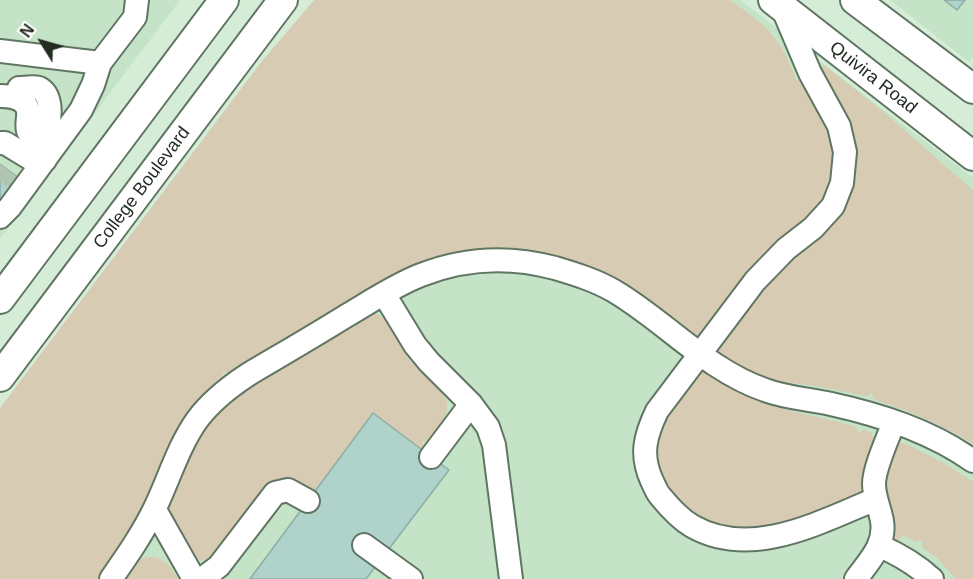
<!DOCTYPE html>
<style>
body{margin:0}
#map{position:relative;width:973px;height:579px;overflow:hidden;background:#d5edd6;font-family:Arial,sans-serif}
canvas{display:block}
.north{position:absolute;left:12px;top:12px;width:60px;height:60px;-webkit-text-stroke:4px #fff;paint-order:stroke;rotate:307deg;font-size:16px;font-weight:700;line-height:24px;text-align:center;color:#232c23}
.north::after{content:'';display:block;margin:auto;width:21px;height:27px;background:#232c23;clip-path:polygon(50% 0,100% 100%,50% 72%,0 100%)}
</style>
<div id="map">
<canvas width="973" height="579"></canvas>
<div class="north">N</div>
</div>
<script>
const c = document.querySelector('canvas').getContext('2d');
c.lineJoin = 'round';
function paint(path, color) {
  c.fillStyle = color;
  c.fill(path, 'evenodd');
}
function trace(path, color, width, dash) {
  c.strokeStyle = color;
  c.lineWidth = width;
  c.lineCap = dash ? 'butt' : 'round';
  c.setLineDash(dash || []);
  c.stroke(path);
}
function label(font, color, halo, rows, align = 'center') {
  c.font = font + ' Arial,sans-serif';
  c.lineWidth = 4.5;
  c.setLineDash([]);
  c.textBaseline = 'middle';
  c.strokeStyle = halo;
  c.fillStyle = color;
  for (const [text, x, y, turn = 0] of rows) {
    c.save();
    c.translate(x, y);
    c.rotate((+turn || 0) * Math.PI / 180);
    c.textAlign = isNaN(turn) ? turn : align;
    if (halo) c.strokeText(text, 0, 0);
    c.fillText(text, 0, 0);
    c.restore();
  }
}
paint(new Path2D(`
 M0 0H180L0 239Z
 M317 0H740L973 178V579H0V419Z
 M890 0H973V57L969 62Z`), '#c4e3c7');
paint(new Path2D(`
 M314 0H730C742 9 755 17 765 27 778 39 791 63 796 80L804 78 831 127 836 162 828 199 704 336 696 340 659 311 660 309 657 306 654 309 614 282 424 262 395 273 231 372 227 374 225 371 222 374 223 376 221 380C180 414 167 453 145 500 133 528 116 555 97 579H0V408L262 61Z
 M824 65 881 110 973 190V444C942 425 910 411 875 400L872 397 873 394 869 393 868 396H865L816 386 763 380 716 356 712 342 845 193 816 71Z
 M370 313C372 313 377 314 379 315 390 321 402 350 411 361 420 372 446 391 447 404 449 418 436 430 428 440L426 442 423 441 422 443 424 445 421 449 310 498 294 490 209 560 208 557 205 561 196 559 193 556 165 507 166 501 206 423 236 393 238 396 242 393 240 391Z
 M699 372 707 373 727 385 768 404 791 411 855 426 857 429V432L861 433 862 430C870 430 872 433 875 440L863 475V495L782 528 712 530 663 493 653 438 692 373Z
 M904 443 944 463 973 482V579H956L937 558 924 549 922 546 923 542 920 540 917 542 902 535 897 543 893 544 879 494 895 444Z
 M145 557C164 556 169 564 178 579H122L135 562Z`), '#d8cbb4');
const building = new Path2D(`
 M944 0H965L957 10Z
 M0 164 23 181 6 203 0 198Z
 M373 413 449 470 366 579H250Z`);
paint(building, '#afd3cb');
trace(building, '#8aaea6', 1.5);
trace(new Path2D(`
 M0 181 8 170`), '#b1c6b2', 22, [22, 11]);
const minor = new Path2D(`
 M782 7 810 73 839 126 845 152 842 183 833 206 813 228 786 249 755 281 657 411C645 436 640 455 652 481 655 487 657 493 661 497 670 508 680 519 692 526 751 560 820 522 876 499
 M0 51 100 63 135 17 137 0
 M0 96C10 96 26 98 28 111 29 117 26 124 28 131 30 135 34 138 38 141 42 136 47 131 48 124 51 113 51 94 39 88 33 86 25 88 19 88
 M0 143H5L33 160H45L41 149
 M0 217 10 207 81 110 93 85 100 63
 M384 294 415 345 429 362 471 404 488 427 494 445 511 579
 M431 457 471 404
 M155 510 194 579
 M364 545 411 579
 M880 546C900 555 916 564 932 579
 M111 579C127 556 143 533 155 508 169 479 178 447 197 420 211 401 229 387 249 374 281 355 314 336 346 316 370 302 395 285 421 275 464 258 510 256 555 268 575 274 595 280 614 291 665 321 707 370 765 390 786 398 809 399 831 404 881 415 931 431 973 461
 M202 579 219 566 275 493 288 490 308 501
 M856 579C869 561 886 545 882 521 880 509 874 497 874 484 874 468 888 438 894 422`);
const major = new Path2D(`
 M773 0 973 156
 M855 0 973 89
 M0 299 224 0
 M0 377 283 0`);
trace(minor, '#607662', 26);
trace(major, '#607662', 32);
trace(minor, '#fff', 22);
trace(major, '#fff', 28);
label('18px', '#232c23', '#fff', [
 ["Quivira Road",873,78,38],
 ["College Boulevard",142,188,-53]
]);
</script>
